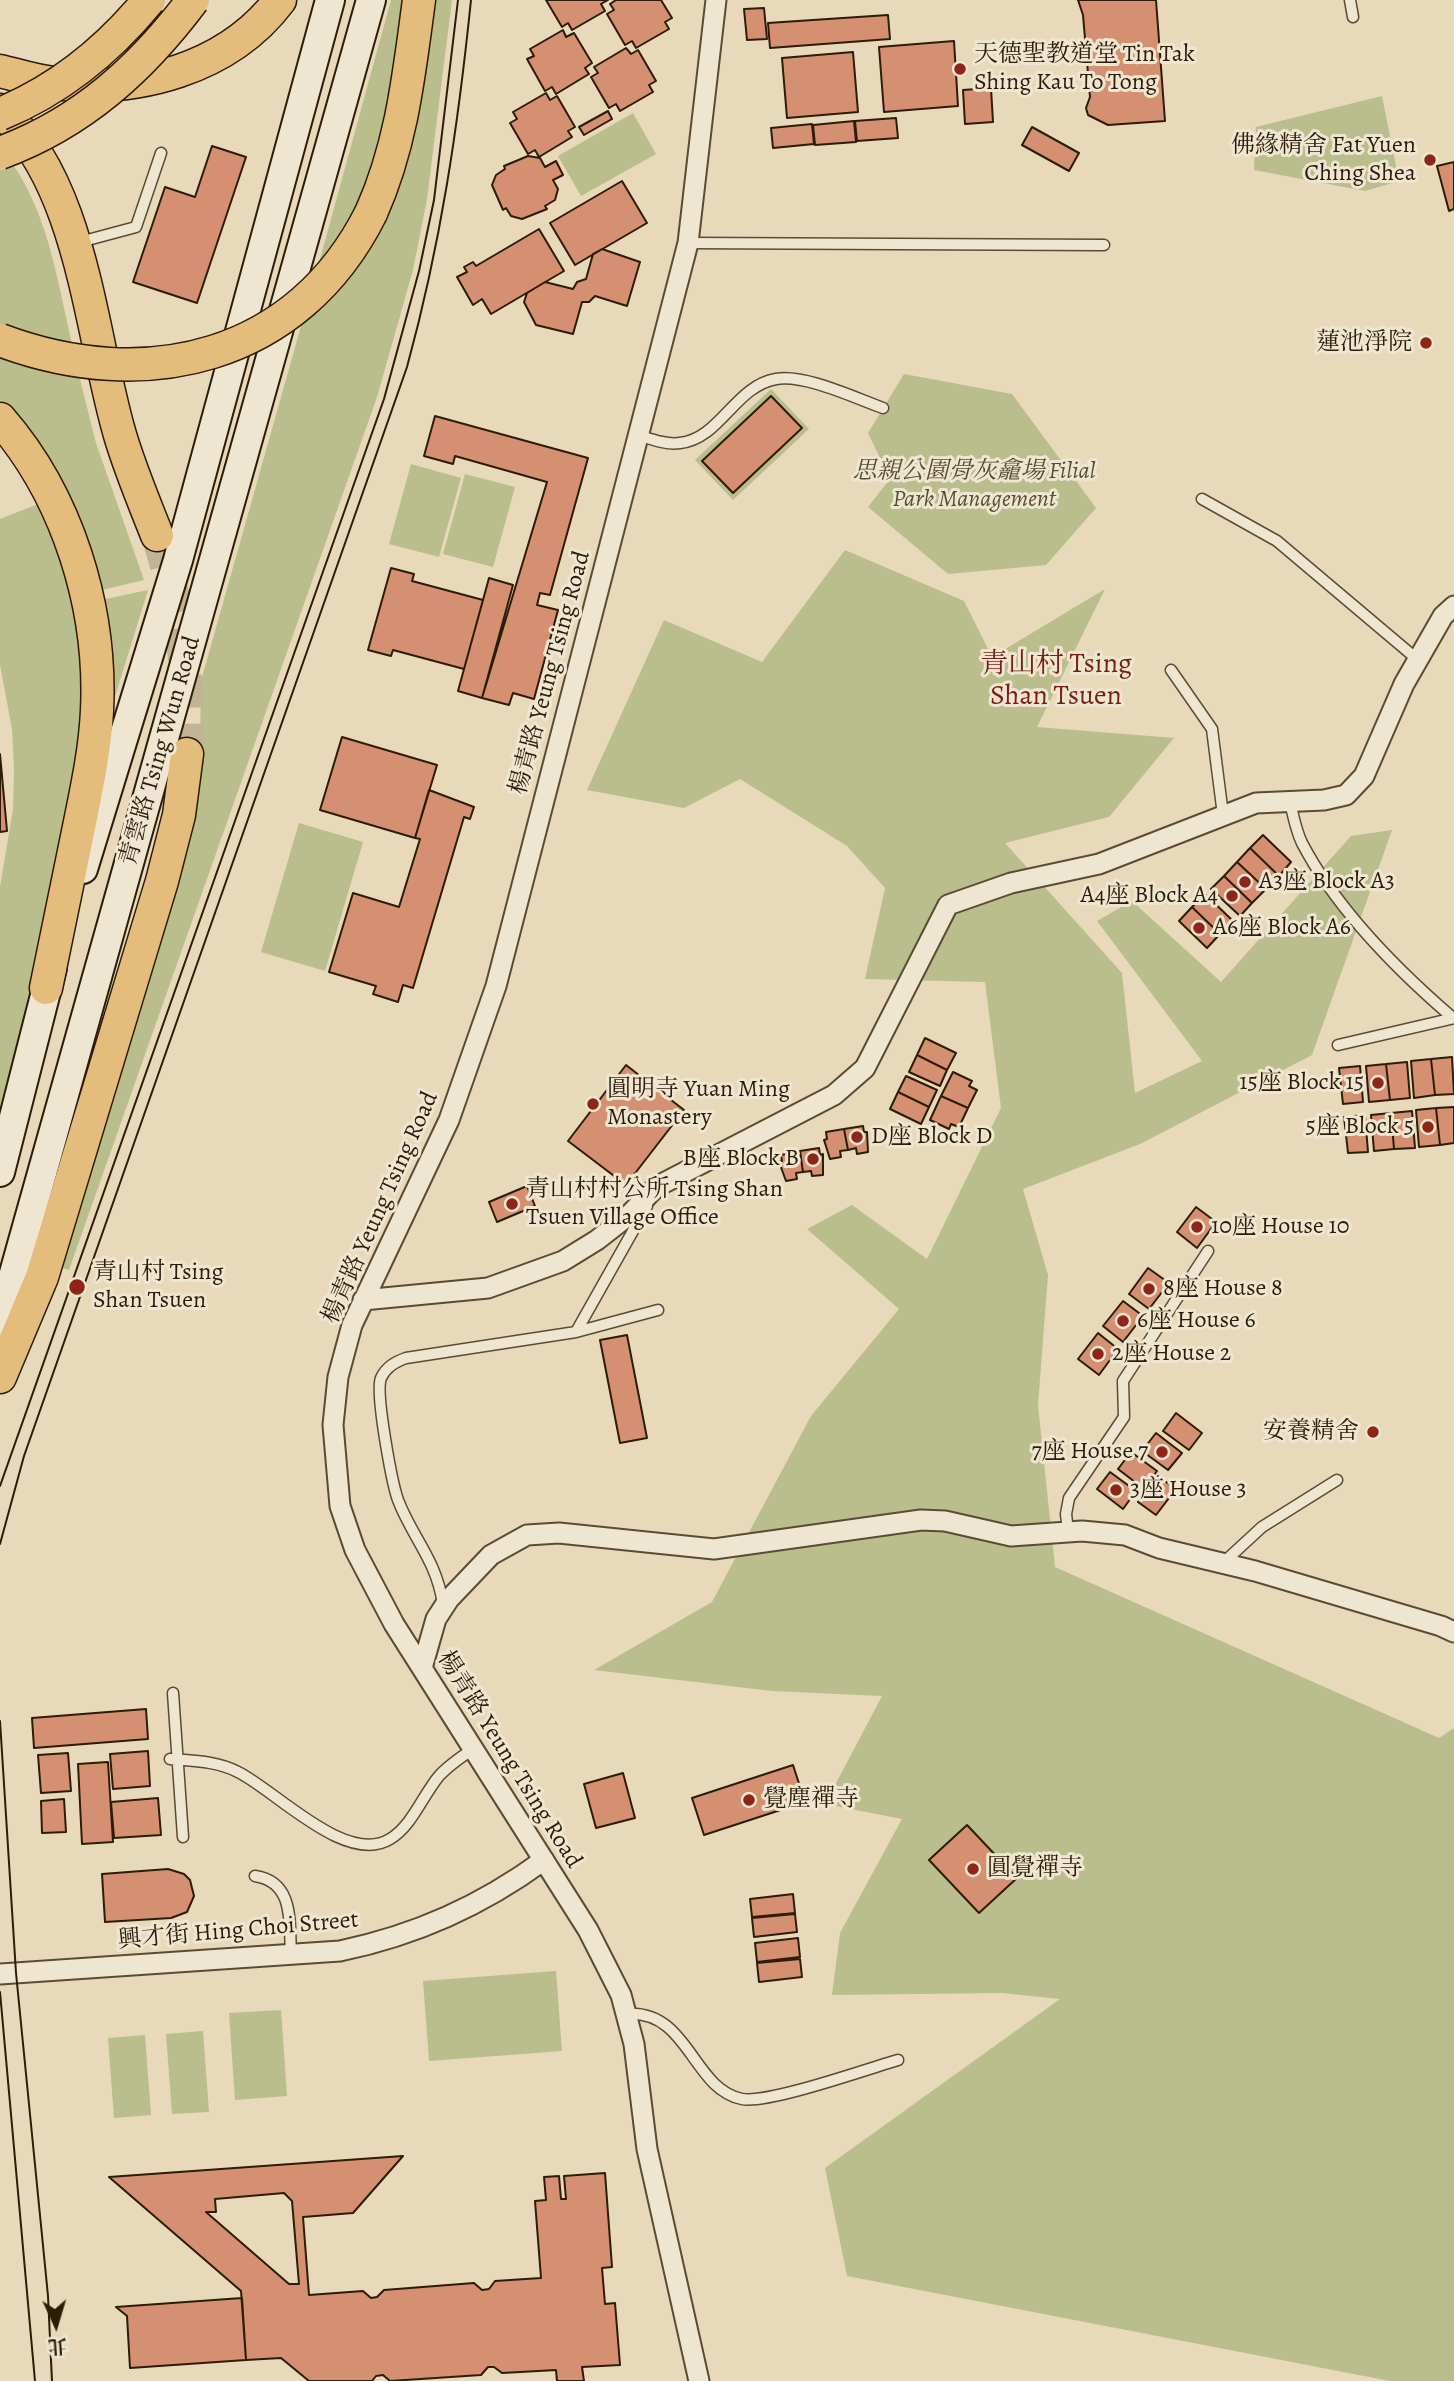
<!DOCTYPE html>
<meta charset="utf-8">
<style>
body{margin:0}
#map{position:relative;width:1454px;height:2381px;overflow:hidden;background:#e7d9b9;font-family:Alegreya,"Noto Serif TC",serif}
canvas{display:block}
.north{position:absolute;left:21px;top:2290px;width:70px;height:70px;-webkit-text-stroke:5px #efe6d2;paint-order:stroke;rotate:176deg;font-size:19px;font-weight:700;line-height:28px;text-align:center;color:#2d1c08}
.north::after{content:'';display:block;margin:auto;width:24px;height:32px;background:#2d1c08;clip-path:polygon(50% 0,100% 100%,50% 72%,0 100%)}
</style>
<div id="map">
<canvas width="1454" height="2381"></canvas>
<div class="north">北</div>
</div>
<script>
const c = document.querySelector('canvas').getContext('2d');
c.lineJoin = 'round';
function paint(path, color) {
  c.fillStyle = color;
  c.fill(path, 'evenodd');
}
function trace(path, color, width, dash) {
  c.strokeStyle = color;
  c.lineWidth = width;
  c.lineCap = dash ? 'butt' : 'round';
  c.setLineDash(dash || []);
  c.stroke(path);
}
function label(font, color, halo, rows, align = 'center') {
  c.font = font + ' Alegreya,"Noto Serif TC",serif';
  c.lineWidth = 6;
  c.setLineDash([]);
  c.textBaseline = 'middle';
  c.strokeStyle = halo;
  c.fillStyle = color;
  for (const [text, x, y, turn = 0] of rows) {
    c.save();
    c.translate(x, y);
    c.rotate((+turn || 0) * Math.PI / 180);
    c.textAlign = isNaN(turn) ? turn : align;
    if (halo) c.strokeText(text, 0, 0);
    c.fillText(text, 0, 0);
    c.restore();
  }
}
paint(new Path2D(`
 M391 0H406L392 101 361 203 317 270Z
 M433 0H452L427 199 413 270 377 397 69 1270 59 1267 200 750 201 681 303 319 350 274 383 219Z
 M1382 96 1399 181 1365 191 1254 170 1256 127Z
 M633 113 656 154 581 196 558 156Z
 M14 166C50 220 58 285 73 348L0 326V170Z
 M0 354 79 375 96 443 144 580 98 591 31 438 0 400Z
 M904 374 1012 394 1096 508 1046 565 948 574 868 507 890 479 868 433Z
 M771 389 809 429 733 500 695 460Z
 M411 464 461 478 439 557 389 544Z
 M465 474 515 487 493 567 443 554Z
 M38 504 68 574 83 649 84 725 33 986 0 1122V887L13 809 14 769 12 729 0 665V519Z
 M845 550 964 601 992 657 1105 589 1037 727 1174 738 1109 817 1005 843 1122 973 1135 1093 1202 1061 1097 921 1132 901 1221 982 1351 836 1392 830 1312 1055 1140 1144 1023 1189 1048 1275 1038 1405 1055 1567 1439 1738 1454 1728V2381H1390L847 2276 825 2168 1060 1999 1002 1993 832 1995 840 1933 902 1819 825 1804 882 1696 772 1691 594 1670 712 1602 811 1416 899 1309 807 1229 852 1205 927 1259 1001 1108 985 982 865 979 885 888 847 846 740 779 684 808 587 790 664 620 762 662Z
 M148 590 110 713 101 600Z
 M299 823 363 842 325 971 261 952Z
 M556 1971 562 2051 429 2061 423 1981Z
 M281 2010 287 2096 235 2100 229 2013Z
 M203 2031 209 2112 172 2114 166 2034Z
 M145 2035 151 2115 114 2118 108 2038Z`), '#b9be8c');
const building = new Path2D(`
 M546 0H608L601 4 605 11 572 30 568 23 562 27Z
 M616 0H661L672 18 665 22 669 29 636 48 632 41 625 45 607 14 614 10 610 4Z
 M1078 0H1156L1165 121 1108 125 1088 115 1086 108 1090 97 1083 15Z
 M764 8 767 39 747 40 744 9Z
 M888 15 890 39 770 48 768 23Z
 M563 30 566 37 574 33 592 63 585 68 589 74 556 94 552 87 545 91 527 59 534 56 530 49Z
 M954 41 958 106 884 112 879 47Z
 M626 48 631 54 638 50 656 81 649 85 653 92 620 111 616 104 609 108 591 77 598 73 594 67Z
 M853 52 858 112 787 118 782 58Z
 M991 88 993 122 965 124 963 90Z
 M546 93 550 100 557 96 575 127 568 131 572 137 539 157 535 150 528 154 510 123 517 119 513 112Z
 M608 111 612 119 584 135 579 127Z
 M896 118 898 138 857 141 855 121Z
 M854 121 856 142 815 145 813 125Z
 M812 124 814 144 773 148 771 128Z
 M1032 127 1079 153 1069 171 1022 145Z
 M212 146 246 157 197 303 133 282 165 187 195 197Z
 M528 156 540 158 545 167 556 161 563 175 553 180 558 189 555 200 545 206 547 209 522 219 511 216 506 208 503 210 492 185 496 175 505 169 504 166Z
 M1454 162V209L1449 211 1437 166Z
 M622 181 647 223 575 265 550 223Z
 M539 229 564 271 491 314 482 299 473 305 457 277 467 272 464 267 473 262 476 266Z
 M602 249 640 262 627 306 595 296 589 302H582L573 334 536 325 524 302 527 293 545 282 573 289 577 282 586 279 593 254Z
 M771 396 802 428 733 493 702 461Z
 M435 416 588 458 550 595 540 593 537 605 558 610 534 699 513 693 509 705 482 698 547 482 455 456 453 464 424 456Z
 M391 568 414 574 412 581 483 600 464 669 393 650 391 656 368 650Z
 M489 578 513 585 482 698 458 691Z
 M342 737 437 765 415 838 320 810Z
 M0 754 7 831 0 832Z
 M429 790 474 807 470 819 464 817 413 988 403 985 398 1002 373 994 376 986 329 972 353 893 399 907 420 839 415 838Z
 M1263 835 1291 862 1279 876 1250 848Z
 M1250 848 1279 876 1266 889 1237 862Z
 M1237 862 1266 889 1252 903 1224 876Z
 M1224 876 1252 903 1240 916 1211 889Z
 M1205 894 1233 921 1220 934 1192 907Z
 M1192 907 1220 934 1207 948 1179 921Z
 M925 1038 956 1053 947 1070 917 1055Z
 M917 1055 947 1070 940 1086 909 1072Z
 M1452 1057 1454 1094 1435 1095 1431 1059Z
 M1431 1059 1435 1095 1414 1098 1411 1061Z
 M1407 1062 1410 1098 1390 1100 1386 1064Z
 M1386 1064 1390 1100 1369 1102 1366 1066Z
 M626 1065 684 1110 626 1185 568 1141Z
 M1360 1066 1363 1102 1343 1104 1339 1068Z
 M953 1072 972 1081 969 1086 977 1090 968 1108 941 1096Z
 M906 1076 937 1090 929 1107 898 1092Z
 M898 1092 929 1107 921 1124 890 1109Z
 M941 1096 968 1108 959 1127 951 1124 949 1129 930 1120Z
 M1454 1107V1143L1440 1145 1436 1108Z
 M1436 1108 1440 1145 1419 1147 1416 1110Z
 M1412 1111 1415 1148 1394 1149 1391 1113Z
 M1391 1113 1394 1149 1374 1151 1371 1115Z
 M1365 1115 1368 1152 1348 1153 1344 1117Z
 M863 1126 864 1132H867L868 1152 857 1154 856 1148 848 1150 844 1129Z
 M844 1129 848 1150 840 1151 841 1157 830 1159 824 1140 827 1139 826 1132Z
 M819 1148 820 1155 823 1154V1175L812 1176 811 1171 803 1172 800 1151Z
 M800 1151 803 1172 796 1173 797 1179 786 1181 779 1162 782 1161 781 1155Z
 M527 1186 535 1206 497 1222 489 1202Z
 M1196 1207 1216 1222 1197 1248 1177 1232Z
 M1148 1268 1169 1283 1149 1309 1129 1294Z
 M1123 1301 1143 1316 1123 1342 1103 1326Z
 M1098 1333 1118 1349 1099 1375 1078 1359Z
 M627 1335 647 1438 620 1443 600 1340Z
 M1176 1413 1202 1433 1189 1450 1163 1431Z
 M1156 1433 1182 1453 1168 1470 1142 1451Z
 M1131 1452 1157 1471 1144 1489 1118 1469Z
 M1110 1472 1136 1491 1123 1509 1097 1489Z
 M1158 1476 1176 1489 1156 1515 1138 1502Z
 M146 1709 148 1739 34 1748 32 1718Z
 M148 1751 150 1786 113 1789 110 1754Z
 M68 1753 71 1791 41 1793 38 1755Z
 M108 1762 113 1842 82 1844 78 1764Z
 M793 1765 805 1802 704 1835 692 1798Z
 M623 1773 635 1818 596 1828 584 1784Z
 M158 1798 161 1835 114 1838 111 1802Z
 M64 1799 66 1832 42 1833 41 1801Z
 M967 1825 1017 1878 979 1913 929 1860Z
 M168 1869 184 1874 190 1880 194 1896 187 1912 171 1918 105 1922 102 1874Z
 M793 1894 795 1913 752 1917 750 1899Z
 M795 1914 797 1932 754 1937 752 1918Z
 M798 1938 800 1957 757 1962 755 1943Z
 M800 1959 802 1977 759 1982 757 1963Z
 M403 2156 353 2213 303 2217 309 2295 363 2291 371 2298 377 2297 384 2290 474 2283 482 2290 489 2289 495 2281 541 2278 535 2201 546 2200 544 2177 559 2176 561 2199H566L564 2176 605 2173 612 2267 602 2268 605 2304 615 2303 620 2365 582 2367 584 2381H557L556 2370 502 2373 494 2367H488L481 2375 390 2381 383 2375 376 2376 372 2381H309L281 2358 246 2360 241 2291 109 2177ZM284 2193 292 2201 299 2284H289L206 2212H216L215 2199Z
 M242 2298 246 2360 130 2368 127 2316 116 2307Z`);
paint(building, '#d59071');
trace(building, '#2d1c08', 2);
trace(new Path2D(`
 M157 535C180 608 191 677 187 754`), '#c2b396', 32, [32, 16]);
const service = new Path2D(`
 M1350 0 1353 17
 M80 242 136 227 161 153
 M688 243 1104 245
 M638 435C651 439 666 445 680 443 720 439 735 386 776 379 805 374 855 398 883 408
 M1202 499 1277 541 1418 660
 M1171 670 1212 729 1223 815
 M1290 802C1293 815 1296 831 1302 843 1337 910 1396 969 1453 1018
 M1338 1045 1454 1018
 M576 1332 647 1206
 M1068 1531 1066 1514 1069 1498 1124 1417 1123 1381 1208 1251
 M1223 1563 1262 1527 1337 1480
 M443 1604C436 1559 413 1539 398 1500 392 1483 375 1393 381 1378 386 1367 395 1362 406 1358L576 1332 658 1310
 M173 1693 183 1837
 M170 1759C193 1761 217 1761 238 1772 275 1790 346 1866 390 1839 412 1826 423 1795 439 1776 449 1765 461 1757 473 1749
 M255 1876C295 1882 289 1923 291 1955
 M627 2014C689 2010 692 2089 742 2099 768 2104 867 2069 898 2060`);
const minor = new Path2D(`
 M363 1300 488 1288 563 1261 597 1240 629 1215 656 1187 834 1095 865 1068 948 905 1011 883 1099 864 1256 803 1324 800 1346 795 1364 776 1404 684 1443 616 1454 606
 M422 1668 436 1619 449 1599 491 1555 527 1535 559 1533 714 1549 921 1520 945 1521 1011 1536 1082 1531 1125 1535 1159 1548 1255 1571 1441 1626 1454 1632
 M0 1974 340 1951C416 1935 481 1906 544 1860
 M699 2381 647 2149 634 2044 621 1995 588 1930 394 1624 355 1550 340 1506 333 1425 338 1377 352 1325 449 1120 496 986 688 243 716 0`);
const secondary = new Path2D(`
 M83 869 178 560 330 0
 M0 1172 52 968
 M0 1323 371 0`);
const primary = new Path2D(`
 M0 71C17 75 35 81 53 83 137 93 228 69 280 0
 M0 110C83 184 90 333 120 435 130 469 144 502 157 535
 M371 213C402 144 409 74 419 0
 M0 419C68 497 102 608 97 711 95 752 86 792 78 832 67 884 57 936 46 988
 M0 1377 42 1277 162 881 179 815 187 754`);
trace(service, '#5c4b34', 13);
trace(minor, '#5c4b34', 23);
trace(secondary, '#2d1c08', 32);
trace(primary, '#2d1c08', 35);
trace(service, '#efe6d2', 10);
trace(minor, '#efe6d2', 19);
trace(secondary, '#efe6d2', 28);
trace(primary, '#e4bc7c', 32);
trace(new Path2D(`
 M0 1486 384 399 419 271 434 200 458 0
 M0 1544 24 1456 407 367C441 243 458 127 471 0
 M0 1721 16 1973 48 2296 52 2381
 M0 1992 35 2381`), '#2d1c08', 2);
const primaryBridge = new Path2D(`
 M0 114C61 89 108 50 149 0
 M0 153C82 123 142 68 193 0
 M0 340C146 395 298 359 371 213`);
trace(primaryBridge, '#2d1c08', 35, []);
trace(primaryBridge, '#e4bc7c', 32);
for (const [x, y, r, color] of [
 [960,69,7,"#8f2418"],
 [1430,160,7,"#8f2418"],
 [1426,343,7,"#8f2418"],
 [1245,882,7,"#8f2418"],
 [1232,896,7,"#8f2418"],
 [1199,928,7,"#8f2418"],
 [1378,1083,7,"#8f2418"],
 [593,1104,7,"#8f2418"],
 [1428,1127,7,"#8f2418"],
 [857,1137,7,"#8f2418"],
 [813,1159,7,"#8f2418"],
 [512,1204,7,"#8f2418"],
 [1197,1227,7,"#8f2418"],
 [77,1287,9,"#8f2418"],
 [1149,1289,7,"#8f2418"],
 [1123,1321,7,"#8f2418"],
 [1098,1354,7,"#8f2418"],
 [1373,1432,7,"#8f2418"],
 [1162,1452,7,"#8f2418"],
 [1116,1490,7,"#8f2418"],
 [749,1800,7,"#8f2418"],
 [973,1869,7,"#8f2418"]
]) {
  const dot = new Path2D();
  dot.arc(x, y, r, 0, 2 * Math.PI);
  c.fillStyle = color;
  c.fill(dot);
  trace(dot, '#efe6d2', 2.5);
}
label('24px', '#2d1c08', '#efe6d2', [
 ["天德聖教道堂 Tin Tak",974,55],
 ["Shing Kau To Tong",974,83],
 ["佛緣精舍 Fat Yuen",1416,146,"right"],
 ["Ching Shea",1416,174,"right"],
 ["蓮池淨院",1412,343,"right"],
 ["A3座 Block A3",1259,882],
 ["A4座 Block A4",1218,896,"right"],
 ["A6座 Block A6",1213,928],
 ["15座 Block 15",1364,1083,"right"],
 ["圓明寺 Yuan Ming",607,1090],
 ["Monastery",607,1118],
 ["5座 Block 5",1414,1127,"right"],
 ["D座 Block D",871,1137],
 ["B座 Block B",799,1159,"right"],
 ["青山村村公所 Tsing Shan",526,1190],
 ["Tsuen Village Office",526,1218],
 ["10座 House 10",1211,1227],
 ["青山村 Tsing",93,1273],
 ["Shan Tsuen",93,1301],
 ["8座 House 8",1163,1289],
 ["6座 House 6",1137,1321],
 ["2座 House 2",1112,1354],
 ["安養精舍",1359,1432,"right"],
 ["7座 House 7",1148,1452,"right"],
 ["3座 House 3",1130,1490],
 ["覺塵禪寺",763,1800],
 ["圓覺禪寺",987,1869]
], 'left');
label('italic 24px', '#574d30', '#efe6d2', [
 ["思親公園骨灰龕場 Filial",974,472],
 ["Park Management",974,500]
]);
label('24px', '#2d1c08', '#efe6d2', [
 ["楊青路 Yeung Tsing Road",551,673,-75],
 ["青雲路 Tsing Wun Road",161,751,-74],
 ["楊青路 Yeung Tsing Road",381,1208,-66],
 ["楊青路 Yeung Tsing Road",509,1760,58],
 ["興才街 Hing Choi Street",238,1931,-5]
]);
label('28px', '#7a1f14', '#efe6d2', [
 ["青山村 Tsing",1056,665],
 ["Shan Tsuen",1056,697]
]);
</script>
